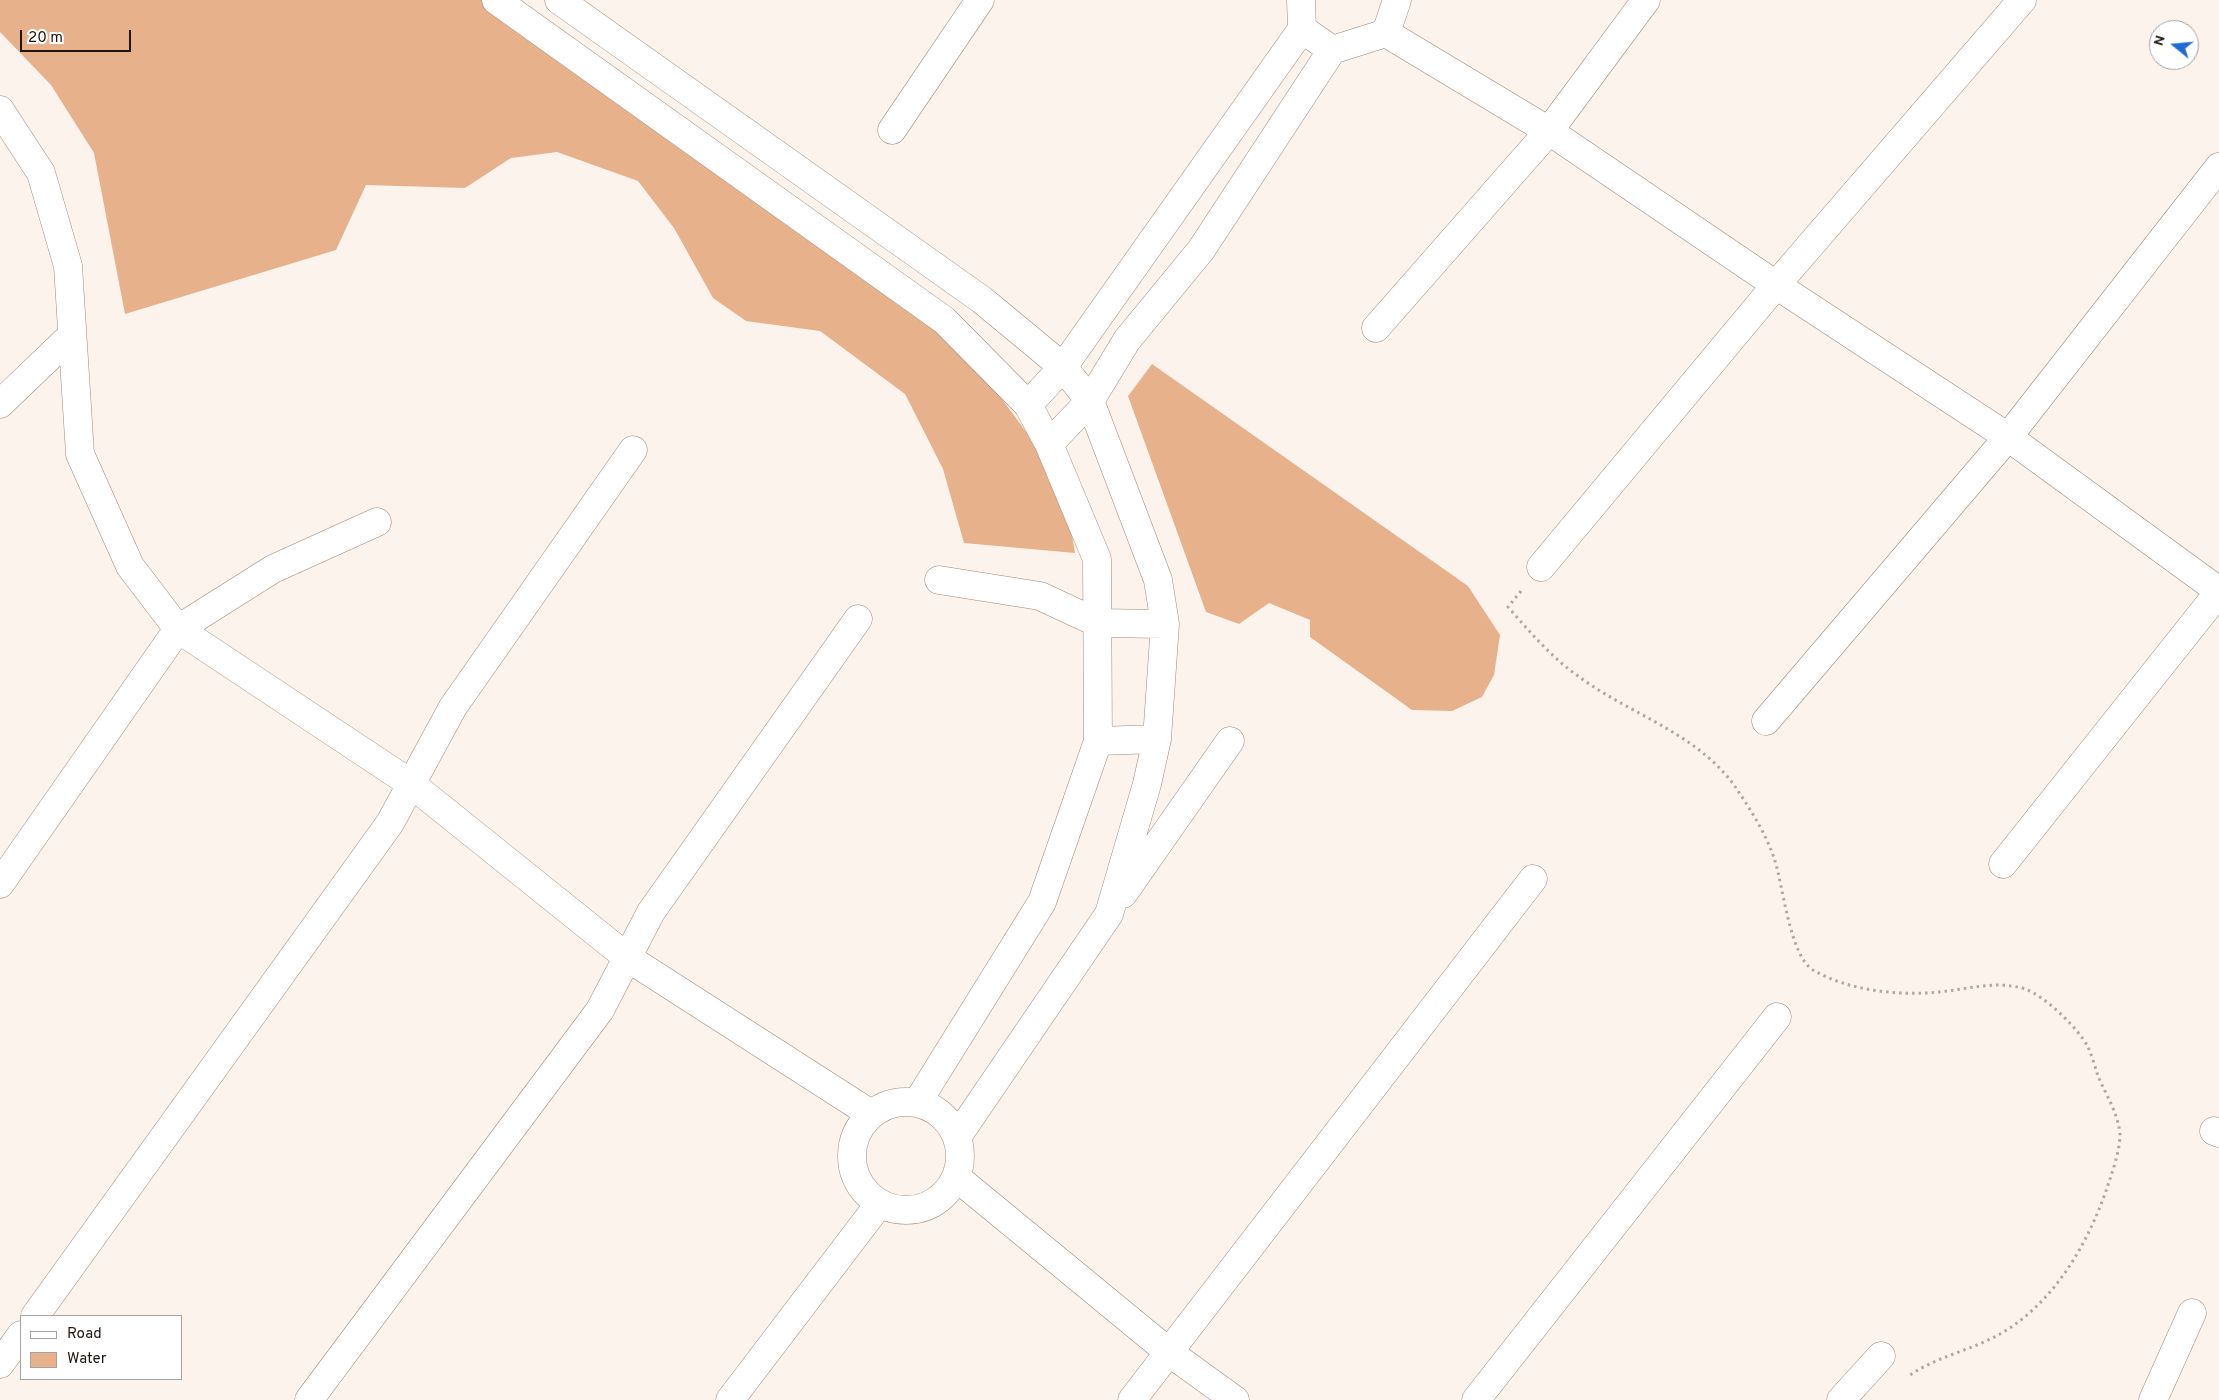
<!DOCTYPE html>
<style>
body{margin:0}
#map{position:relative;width:2219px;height:1400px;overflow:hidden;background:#fcf3ec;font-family:Overpass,sans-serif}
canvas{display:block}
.legend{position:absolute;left:20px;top:1315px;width:162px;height:65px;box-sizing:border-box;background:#fff;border:1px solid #a5a29f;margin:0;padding:6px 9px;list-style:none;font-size:15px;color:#1e1610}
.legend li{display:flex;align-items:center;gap:10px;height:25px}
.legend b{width:25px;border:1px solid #a5a29f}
.north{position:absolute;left:2149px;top:20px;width:50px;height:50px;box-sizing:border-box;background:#fff;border:1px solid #a5a29f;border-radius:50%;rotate:287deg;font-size:14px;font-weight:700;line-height:20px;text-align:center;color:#1e1610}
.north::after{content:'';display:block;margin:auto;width:18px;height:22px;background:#216bd6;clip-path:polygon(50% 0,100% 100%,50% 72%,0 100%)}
.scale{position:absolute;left:20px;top:30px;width:111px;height:22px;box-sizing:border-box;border:2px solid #1e1610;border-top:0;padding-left:6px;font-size:15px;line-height:18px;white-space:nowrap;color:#1e1610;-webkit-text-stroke:4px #fff;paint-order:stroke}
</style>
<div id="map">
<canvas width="2219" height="1400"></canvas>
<ul class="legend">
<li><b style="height:6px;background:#fff"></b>Road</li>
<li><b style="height:14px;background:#e7b18c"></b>Water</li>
</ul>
<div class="north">N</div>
<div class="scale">20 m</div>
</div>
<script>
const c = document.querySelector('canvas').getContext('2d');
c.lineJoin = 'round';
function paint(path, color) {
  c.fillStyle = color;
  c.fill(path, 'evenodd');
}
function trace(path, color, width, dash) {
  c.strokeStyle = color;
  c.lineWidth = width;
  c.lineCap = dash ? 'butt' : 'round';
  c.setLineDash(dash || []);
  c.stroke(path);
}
paint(new Path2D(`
 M0 0H493L954 334 1063 482 1075 553 964 543 943 469 905 394 820 331 746 321 713 298 674 228 638 181 557 152 511 158 465 188 366 185 336 250 125 314 94 153 51 85 0 32Z
 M1152 364 1468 586 1500 635 1494 675 1482 697 1452 711 1412 710 1310 637V620L1269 603 1239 624 1206 612 1128 396Z`), '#e7b18c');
const minor = new Path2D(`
 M496 0 944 320 1028 405 1049 444 1097 559 1098 741 1042 902 917 1103
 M559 0 982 300 1063 367 1090 401 1158 580 1165 624 1157 739 1147 784 1109 914 957 1137
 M1301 0 1302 29 1332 50 1386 33 1397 0
 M1386 33 1549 131 1776 285 2008 437 2219 591
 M0 110 41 173 68 266 80 454 130 566 178 629 410 783 628 958 871 1114
 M892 130 980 0
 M1376 328 1549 131 1646 0
 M0 404 72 335
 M1028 405 1063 367 1302 29
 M1049 444 1090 401 1127 340 1201 250 1332 50
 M1541 567 1776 285 2022 0
 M939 580 1040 596 1098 623 1165 624
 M1766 721 2008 437 2219 167
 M1098 741 1157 739
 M2003 864 2219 592
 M0 884 178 629 273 569 377 522
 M1123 894 1230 741
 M852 1156a54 54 0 1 1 108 0a54 54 0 1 1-108 0Z
 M2214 1131 2219 1133
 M956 1177 1170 1353 1235 1400
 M35 1316 390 823 453 707 633 450
 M0 1364 21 1335
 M309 1400 600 1010 651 912 858 619
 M730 1400 880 1203
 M1132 1400 1533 879
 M1476 1400 1777 1017
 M1841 1400 1881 1356
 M2153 1400 2192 1313`);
trace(minor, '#9d887a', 29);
trace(new Path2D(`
 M1521 591 1508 607C1530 632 1551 657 1578 676 1629 714 1695 732 1734 785 1749 807 1767 835 1775 861 1783 886 1790 956 1813 970 1849 991 1899 996 1939 992 1969 989 1996 980 2025 989 2045 996 2078 1028 2088 1047 2092 1056 2095 1067 2098 1076 2106 1095 2118 1113 2120 1134 2120 1149 2114 1167 2109 1182 2090 1240 2056 1302 2000 1334 1972 1350 1938 1356 1910 1375`), '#b0a8a1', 3, [2.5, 4]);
trace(minor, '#fff', 28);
</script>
